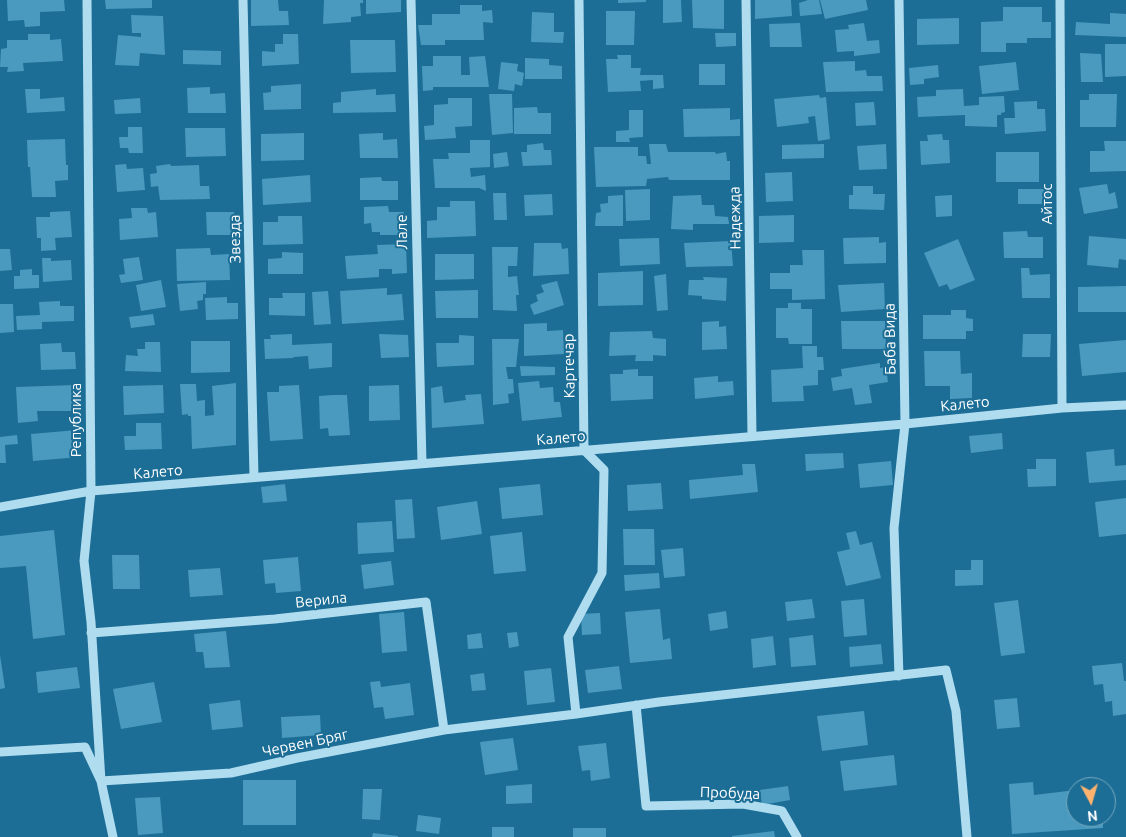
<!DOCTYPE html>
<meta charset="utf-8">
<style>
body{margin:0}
#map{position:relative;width:1126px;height:837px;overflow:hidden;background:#1c6e96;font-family:Ubuntu,sans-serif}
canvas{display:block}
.north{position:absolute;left:1066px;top:777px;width:50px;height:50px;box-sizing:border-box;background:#1c6e96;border:1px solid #77a8c0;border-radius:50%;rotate:174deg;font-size:14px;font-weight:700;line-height:20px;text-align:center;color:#fff}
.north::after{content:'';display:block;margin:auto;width:18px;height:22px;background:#ffb36e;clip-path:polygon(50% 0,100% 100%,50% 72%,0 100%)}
</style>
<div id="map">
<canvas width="1126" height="837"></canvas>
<div class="north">N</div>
</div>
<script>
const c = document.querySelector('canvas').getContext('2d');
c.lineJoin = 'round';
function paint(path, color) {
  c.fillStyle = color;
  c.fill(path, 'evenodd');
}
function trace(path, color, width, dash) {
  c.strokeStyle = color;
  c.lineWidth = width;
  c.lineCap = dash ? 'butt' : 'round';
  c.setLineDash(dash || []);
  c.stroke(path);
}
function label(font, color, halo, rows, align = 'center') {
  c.font = font + ' Ubuntu,sans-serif';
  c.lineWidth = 4;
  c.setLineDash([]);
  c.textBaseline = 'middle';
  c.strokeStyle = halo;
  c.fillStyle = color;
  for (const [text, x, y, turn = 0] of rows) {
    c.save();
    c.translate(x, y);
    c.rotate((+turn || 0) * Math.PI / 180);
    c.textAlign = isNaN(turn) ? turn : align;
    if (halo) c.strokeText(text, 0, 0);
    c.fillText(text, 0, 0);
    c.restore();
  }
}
paint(new Path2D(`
 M7 0H64L65 11 40 12V26L25 27 24 20 8 21Z
 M105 0H152V8L106 9Z
 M251 0H278L279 11H288L289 25 251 26Z
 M324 0H363V3H360L361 16 351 17V22L323 24Z
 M366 0H401V12L366 14Z
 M618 0H646V2L618 3Z
 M663 0H681L682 22 663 23Z
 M692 0H724V29L693 28Z
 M755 0H791L792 16 755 19Z
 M808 0H819L822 14 800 16 799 3Z
 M820 0H866L868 10 825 19Z
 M460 5H482V11L492 10 493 23 483 22 484 40H445V45H421L418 25H432V14H460Z
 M1003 7H1042V22H1051V38H1027V43H1006V52H981V22L1003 21Z
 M606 11H635L634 45H606Z
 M532 12 554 13V32H564L563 43 531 42Z
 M1110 13 1126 14V37L1075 35 1076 22 1110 24Z
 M131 15 163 16 165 55 140 53 139 66 115 65 118 35 141 37V33H132Z
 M959 18V44L917 45V19Z
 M800 23 802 47H770L769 24Z
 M864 23 867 41 879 40 880 53 854 56V51L837 52 835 30 849 29 848 25Z
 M715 33H736V46L716 47Z
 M28 34H50V40L61 39 63 61 23 63 24 71 7 72 8 67H0L1 49 7 48V40H28Z
 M283 34H298L299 64 262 66V51L275 52V44H283Z
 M350 40H395L396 72 351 73Z
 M1105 44H1126V76L1105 77Z
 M183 50 221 51V65L183 64Z
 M1080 53 1101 54 1103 82H1081Z
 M617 55H631V68H641L640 75H663L664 88 653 89V80L640 81 641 91 608 92 606 59H618Z
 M433 56H461V75H470L469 57 485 56 489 87H433V90L423 91 422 66H433Z
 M525 58 549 59V65L562 66V79H525Z
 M855 61V71L866 70 867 76H882L883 91 826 92 823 62Z
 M501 62 518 64 517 71 524 73 522 86 515 84 514 91 498 89Z
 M1016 62 1019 90 982 94 979 66Z
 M699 64H725V85H699Z
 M938 65 939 77 924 79V84L910 85 909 68Z
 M301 84V109L264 110 263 93 271 92V86Z
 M210 87V94L225 93 226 113H188L187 88Z
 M25 89H40V99L64 97 65 111 27 113Z
 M376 89V95L395 94 396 112 333 113V103L341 102V92Z
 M963 89 964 106 979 105V97L1004 96 1005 112 1001 113V115H997V127L965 126V115L918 117 917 97 936 96V90Z
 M489 94H512L513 133 492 135Z
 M1089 94H1117L1116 127H1080V100H1089Z
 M819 95 820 98 826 97 830 139 818 141 815 116 808 117 809 123 777 127 774 99Z
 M140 98 141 113 115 114 114 100Z
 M448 98H472V126L455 127 456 138 425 140 424 126 434 125V105L448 104Z
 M1037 101V109H1045L1046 131 1005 134 1004 118H1015L1014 102Z
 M874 102 876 125 856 126 855 103Z
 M537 107 538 113H551V134H514V108Z
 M730 108V120L740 119V136L684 137 683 109Z
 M629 110H643V137L629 138 630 142H616V131L629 130Z
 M128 127H142L143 153H129L128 148H120L119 137H128Z
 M185 128H225L226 156 186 157Z
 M304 133V160L261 161V134Z
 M383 133V140L397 139 398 158H360L359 134Z
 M942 134 943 140H949L950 163 921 165 920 141H928L927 135Z
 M65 139 66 165H68V180L55 181 56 197H32L30 167H28L27 140Z
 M470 140H490V167L470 168 471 177 485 175 486 191 479 188H435L433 159H449L448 153H470Z
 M1104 141H1126V171L1090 172V151H1105Z
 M543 143 544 150H551L552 165 523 166 521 152H527V145Z
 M649 144H666L668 152H715L716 154 726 152 727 161H730V180H669L668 177 647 179 646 186 596 187 594 147H638V156H646L647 164H651Z
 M824 144V158L782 159V145Z
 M886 144 887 169 859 170 857 146Z
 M507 152 509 166 494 168 493 154Z
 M996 152H1039V182H996Z
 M126 164 127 169 143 168 145 190 117 192 115 165Z
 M170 164 171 166 199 165 200 186H209L210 199 160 200 158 186 151 187 150 174 157 173 156 166Z
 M792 172 793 201 766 202 765 173Z
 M310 175 311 202 263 205 262 179Z
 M381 177 382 181H398V200H360V178Z
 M1107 184 1109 194 1115 192 1118 208 1084 214 1079 188Z
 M853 186H873V194H885L884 210 849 209V195H853Z
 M650 189V220L626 221 625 190Z
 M1018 189H1050V204H1018Z
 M493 193H506L507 220H494Z
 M552 194 553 215 525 216 524 195Z
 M623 195V226H595L596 213 601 212 600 204 608 203V196Z
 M701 195 702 205H714L715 216 728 217 729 224H693V230L671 229 673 196Z
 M952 195V216L936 217 935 196Z
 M450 201H475L476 236 427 238V221L437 220V207H450Z
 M388 206 389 212H404V235H380V232H372L371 223 364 224V207Z
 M131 208H147L148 213 156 212 158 237 120 240 119 219 132 218Z
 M70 211 72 237 55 238 56 250 41 251V238H37L36 217H50V212Z
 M206 212H234L235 235H207Z
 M794 215V242L759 243V216Z
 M278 216H302L303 244 263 245V222H278Z
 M1027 231 1028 237H1043V258H1004L1003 232Z
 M1089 236 1126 239V260L1119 259 1118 268 1087 265Z
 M879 237V243L886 242V263L844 264 843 238Z
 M659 238 660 264 620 266 619 239Z
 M958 239 975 280 950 290 947 284 939 287 924 253Z
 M731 241 733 266 686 267 684 243Z
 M534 243H561L562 249 568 248 569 274 533 276Z
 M406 244 407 273 392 274V269H379V277L347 279 345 256 378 254 377 245Z
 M492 247H518L517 266H508V277L517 276 519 295H516L517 311 493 310Z
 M210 248 211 255 229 254 230 280 177 281 176 249Z
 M0 249H10L12 270 0 271Z
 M802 250H824L825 299 792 300V289H770V273H790V265H803Z
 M282 252 303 253V274H268V259L282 258Z
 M435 254H474V279L435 280Z
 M139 257 143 280 121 283 119 275 125 274 123 259Z
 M42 258H51V261L71 260 72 280 43 282Z
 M1021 268H1029L1030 275 1050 274V298H1022Z
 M32 269V275H39V288L14 289V276H20V270Z
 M643 271V305L598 306V273Z
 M666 274 668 310 657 311 654 276Z
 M703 277 727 278 726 301 702 299V296L688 295 689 280H704Z
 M161 280 166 307 141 311 136 285Z
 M557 281 564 305 534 315 530 305 538 301 536 295 544 292 541 285Z
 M206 282V294H203V300L197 301 198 309 180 311 177 284Z
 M884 283 885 309 841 312 838 285Z
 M1126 286V312H1078V287Z
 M387 288V295L402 294 404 320 342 324 340 291Z
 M478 290V318H436L435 291Z
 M328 291 331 324 314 325 312 292Z
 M282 293H305V316L269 315V298H283Z
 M227 297V303H238V319L206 320 205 298Z
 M60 301V306H74V321L42 322V329L17 330 16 316 40 315 39 302Z
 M788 303H801V309H812V344H789L788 338H776V308H788Z
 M0 304H13L14 332 0 333Z
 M951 310H966V318L973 319V331H966V339H923V315H951Z
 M153 314 155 325 131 328 129 317Z
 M719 321V327L726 326 727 349 702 350V322Z
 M841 321H885L886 349H842Z
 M547 323V331L563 330 564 354 524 356V324Z
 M652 331 653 338 666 339V356L653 355V361H635L636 355 609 356 610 332Z
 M292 334V345L332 343V367L309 369 308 356 294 357 293 358 265 359 264 339H271L270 335Z
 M379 334 408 335 409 357 381 358Z
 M1023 334H1051L1050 357H1022Z
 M459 335 474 336V365L437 367 436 343H459Z
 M492 339H519L516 367H506L508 379H513L514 393 508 394 509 403 493 405Z
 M1126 340V372L1082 376 1079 344Z
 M191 341H230V372L191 373Z
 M145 342H160L161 372 125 371 126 355 138 356 137 349H145Z
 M61 343 62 352H75L76 369 41 370 40 344Z
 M802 346H817V357H823L824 370H818V385L803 386 804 401 772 402 771 370 803 368Z
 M924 351H960L961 374 972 373V398L950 399V386H925Z
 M880 363V368L886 367 888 382 869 385 872 403 855 405 852 388 833 391 831 378 842 376 841 369Z
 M520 366 555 367V375L521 376Z
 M638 369V376H653V399L611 401 610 374H623V370Z
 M718 376V382L733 381 734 395 695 399 694 378Z
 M539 381 540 388 553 387 554 402H560L562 417 522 421 518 383Z
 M236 383V445L192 449 191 416H188V414L182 415 180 384H196L197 401 205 400V416L214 415 212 386Z
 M75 385 76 411H37L38 421 18 423 16 387Z
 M163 385 164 413 124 415 123 386Z
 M299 385 303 439 270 441 267 392H279V386Z
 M399 385 400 420 369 421V386Z
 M442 386 444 403 466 400 465 395 481 394 484 424 432 428 431 388Z
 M333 395H347L350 435 329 436 328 428 320 429 319 396Z
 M136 423H161L162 449 125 450 124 436H136Z
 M77 430 79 457 33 461 31 434Z
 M1002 433 1003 449 971 453 969 436Z
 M17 435 18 444 5 445 6 463H0V437Z
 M1114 449 1115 466 1126 465V480L1089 483 1086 452Z
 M843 453 844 468 806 471 805 454Z
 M1036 459H1056V486L1028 487 1027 469H1036Z
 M891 461 893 485 860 488 858 464Z
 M742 464H755L758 492 690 499 689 480 743 475Z
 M661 483 663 509 628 511 627 485Z
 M285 484 287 501 263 503 261 487Z
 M540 484 543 515 502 519 499 488Z
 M1126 498V534L1099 537 1095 502Z
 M412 499 415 538 397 539 395 500Z
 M477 501 482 534 441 540 437 507Z
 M392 521 394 552 358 554 357 523Z
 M623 529H654L655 565H624Z
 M54 530 65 635 33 639 26 566 0 568V536Z
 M856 531 860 545 872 542 881 578 846 586 837 552 850 549 846 533Z
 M522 532 526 571 494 574 490 536Z
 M683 548 685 576 664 578 661 550Z
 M112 555H139L140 589H113Z
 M298 557 301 591 276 593 275 583 265 584 263 560Z
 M971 560H983V585L955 586V570H971Z
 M391 561 394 585 364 589 361 565Z
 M220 568 223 595 190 597 188 570Z
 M659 573 660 588 625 591 624 575Z
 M812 599 815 618 787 621 785 602Z
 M864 599 867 635 844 637 841 601Z
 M1018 600 1025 653 1001 656 994 603Z
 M660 609 663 640 670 638 672 659 630 663 625 612Z
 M726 611 728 628 710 631 708 614Z
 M404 612 407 651 382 653 379 614Z
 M600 613 601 634 582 635 581 614Z
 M226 631 230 667 205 668 203 652H196L194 634Z
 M517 632 519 646 509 648 507 633Z
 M481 633 483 648 468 649 467 635Z
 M813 635 816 665 791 667 789 638Z
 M773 636 776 665 753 668 751 639Z
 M881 644 883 664 850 667 849 647Z
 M0 655 5 688 0 689Z
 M1122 663 1124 681H1126V714L1113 716 1112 701 1105 702 1103 684 1094 685 1092 666Z
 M619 666 622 689 588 693 585 670Z
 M77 667 80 688 38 693 36 672Z
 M551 668 555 702 527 705 524 671Z
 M484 673 486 690 472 691 470 675Z
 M380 681 381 687 410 683 414 715 385 719 383 707 374 708 370 682Z
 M154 682 162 722 121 729 113 689Z
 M1017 698 1020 727 997 729 994 700Z
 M240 700 243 727 212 730 209 704Z
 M864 711 868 745 822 751 817 716Z
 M320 715 321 735 282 738 281 717Z
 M513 738 518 770 485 775 480 742Z
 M606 743 610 778 591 781 590 770 582 771 578 746Z
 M894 755 897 785 844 791 840 761Z
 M243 780H296V825H243Z
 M1033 782 1034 795 1076 790V817H1103V828L1012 834 1009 784Z
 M532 784V803L506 804V786Z
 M788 786 790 800 762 805 760 790Z
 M363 789H382L380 820 362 819Z
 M160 797 163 833 138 835 135 798Z
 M418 815 441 818 439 834 416 831Z
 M492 827H514V837H492Z
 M573 828H606V837H573Z
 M774 831 775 837H732V836Z
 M373 833 398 836V837H372Z`), '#499abe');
trace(new Path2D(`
 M87 0 91 491 84 561 91 622 101 781 113 837
 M243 0 254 477
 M411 0 422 463
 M746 0 752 436
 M1060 0 1062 408
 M0 507 91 491 905 424 1062 408 1126 405
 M91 633 275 619 426 602 444 730
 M899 676 894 528 905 424 899 0
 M636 705 646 806 743 804 782 811 797 837
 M576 714 568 637 602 573 604 470 584 450 579 0
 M0 752 85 747 101 781 231 773 297 758 444 730 576 714 659 702 946 670 956 711 967 837`), '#b0dcf0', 9);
label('15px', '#fff', '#1c6e96', [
 ["Айтос",1047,204,-90],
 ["Надежда",735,218,-91],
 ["Лале",402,232,-91],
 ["Звезда",235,239,-91],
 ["Баба Вида",890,339,-91],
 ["Картечар",569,366,-91],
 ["Калето",965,404,-6],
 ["Република",76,420,-90],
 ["Калето",561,438,-5],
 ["Калето",158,472,-5],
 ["Верила",321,600,-6],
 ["Червен Бряг",305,743,-12],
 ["Пробуда",730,793,2]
]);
</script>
